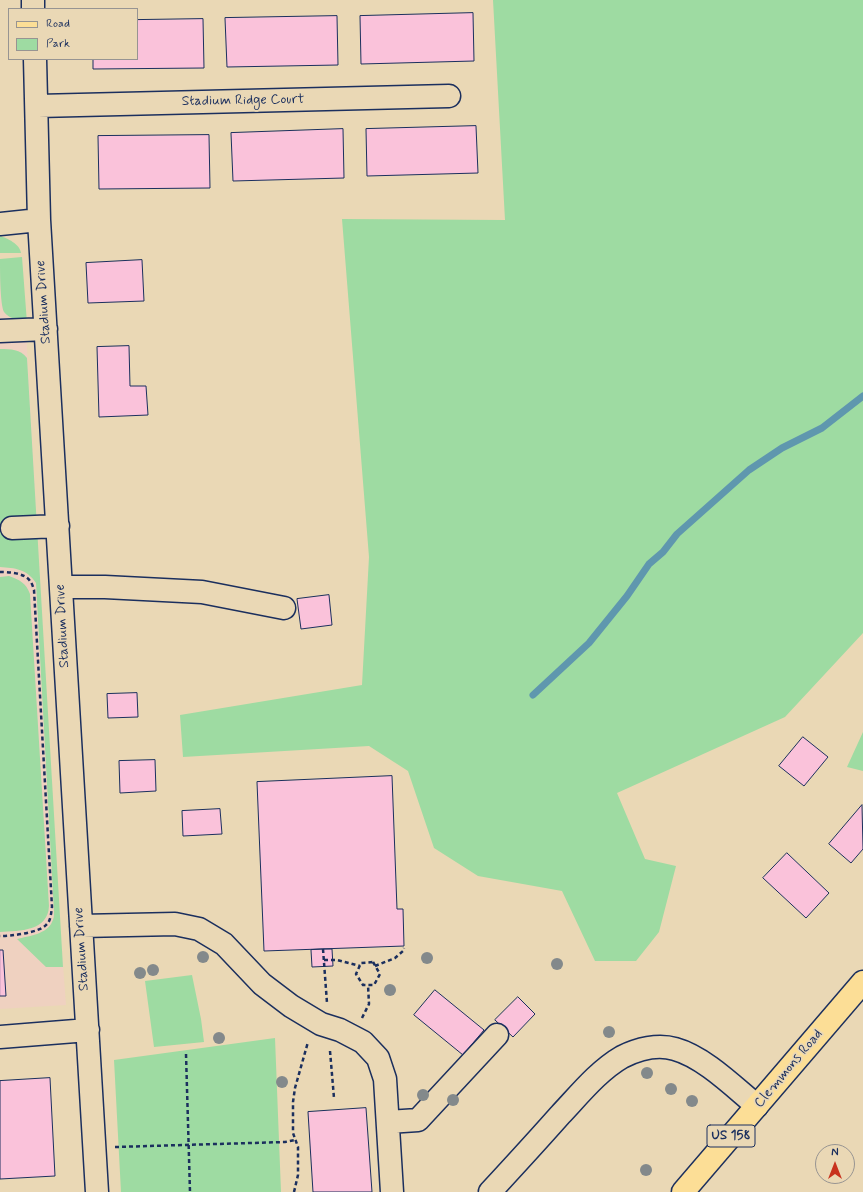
<!DOCTYPE html>
<style>
body{margin:0}
#map{position:relative;width:863px;height:1192px;overflow:hidden;background:#ead8b5;font-family:Mynerve,sans-serif}
canvas{display:block}
.legend{position:absolute;left:8px;top:8px;width:130px;height:52px;box-sizing:border-box;background:#ead8b5;border:1px solid #979492;margin:0;padding:5px 7px;list-style:none;font-size:12px;color:#1b2f5e}
.legend li{display:flex;align-items:center;gap:8px;height:20px}
.legend b{width:20px;border:1px solid #979492}
.north{position:absolute;left:815px;top:1144px;width:40px;height:40px;box-sizing:border-box;background:#ead8b5;border:1px solid #979492;border-radius:50%;rotate:0deg;font-size:11px;font-weight:700;line-height:16px;text-align:center;color:#1b2f5e}
.north::after{content:'';display:block;margin:auto;width:14px;height:18px;background:#c8321e;clip-path:polygon(50% 0,100% 100%,50% 72%,0 100%)}
</style>
<div id="map">
<canvas width="863" height="1192"></canvas>
<ul class="legend">
<li><b style="height:5px;background:#fcde96"></b>Road</li>
<li><b style="height:11px;background:#9edba2"></b>Park</li>
</ul>
<div class="north">N</div>
</div>
<script>
const c = document.querySelector('canvas').getContext('2d');
c.lineJoin = 'round';
function paint(path, color) {
  c.fillStyle = color;
  c.fill(path, 'evenodd');
}
function trace(path, color, width, dash) {
  c.strokeStyle = color;
  c.lineWidth = width;
  c.lineCap = dash ? 'butt' : 'round';
  c.setLineDash(dash || []);
  c.stroke(path);
}
function label(font, color, halo, rows, align = 'center') {
  c.font = font + ' Mynerve,sans-serif';
  c.lineWidth = 3.5;
  c.setLineDash([]);
  c.textBaseline = 'middle';
  c.strokeStyle = halo;
  c.fillStyle = color;
  for (const [text, x, y, turn = 0] of rows) {
    c.save();
    c.translate(x, y);
    c.rotate((+turn || 0) * Math.PI / 180);
    c.textAlign = isNaN(turn) ? turn : align;
    if (halo) c.strokeText(text, 0, 0);
    c.fillText(text, 0, 0);
    c.restore();
  }
}
paint(new Path2D(`
 M22 259 58 898 66 1005 0 1009V260Z`), '#efd1c0');
paint(new Path2D(`
 M493 0H863V633L785 717 617 793 645 859 676 866 659 932 636 961H595L562 891 478 876 434 848 408 771 369 746 183 757 180 715 362 685 369 557 342 219 505 220Z
 M0 236C7 238 20 244 21 253H0Z
 M22 257 27 323C19 321 10 319 4 312 0 304 0 269 0 259Z
 M0 349C11 349 20 349 27 358L63 967H46L17 939C29 936 47 934 52 922 54 919 54 915 54 912L36 583C27 569 15 568 0 567Z
 M9 576C20 580 26 583 30 594L49 906C48 931 20 931 0 932V577Z
 M863 732V771L847 767Z
 M192 975 201 1019 204 1042 154 1047 145 981Z
 M275 1038 281 1192H121L114 1060Z`), '#9edba2');
trace(new Path2D(`
 M533 695 589 643 627 596 649 564 663 552 677 534 749 470 782 448 822 428 863 396`), '#5f97ae', 7);
const building = new Path2D(`
 M473 13 474 61 361 64 360 16Z
 M337 16 338 65 227 67 225 18Z
 M203 19 204 68 93 69V59H137V20Z
 M476 126 478 173 367 176 366 129Z
 M343 129 344 178 233 181 231 133Z
 M209 135 210 188 99 189 98 136Z
 M142 260 144 301 88 303 86 263Z
 M129 346 130 386H146L148 415 99 417 97 347Z
 M329 595 332 625 301 629 297 599Z
 M137 693 138 717 108 718 107 694Z
 M803 737 828 757 804 786 779 766Z
 M155 760 156 791 120 793 119 761Z
 M392 776 397 909H403L404 946 264 951 257 782Z
 M862 805 863 849 851 863 829 844Z
 M220 809 222 834 183 836 182 811Z
 M787 853 829 893 806 918 763 878Z
 M323 949H332L333 966 312 967 311 950Z
 M0 950H3L6 996H0Z
 M435 990 484 1030 463 1055 414 1015Z
 M518 997 535 1014 513 1037 495 1020Z
 M50 1078 55 1176 0 1179V1081Z
 M366 1108 372 1192H313L308 1112Z`);
paint(building, '#fac2da');
trace(building, '#1b2f5e', 1);
const minor = new Path2D(`
 M33 0V9
 M35 59 39 220 97 1192
 M38 106 449 96
 M0 224 39 220
 M0 331 46 329
 M12 528 58 526
 M61 587H105L202 592 284 608
 M81 926 175 924 199 929 224 944 262 984 291 1006 321 1024 340 1030 363 1042 378 1058 385 1079 392 1192
 M0 1037 88 1030
 M388 1122 418 1120 497 1035
 M490 1192C514 1166 537 1141 560 1115 579 1095 598 1071 622 1057 638 1049 658 1044 675 1049 704 1057 734 1087 757 1106`);
const major = new Path2D(`
 M683 1192 863 982`);
trace(minor, '#1b2f5e', 25);
trace(major, '#1b2f5e', 25);
trace(new Path2D(`
 M0 572C9 572 25 573 30 581 32 583 33 587 34 590L52 907C51 913 51 921 46 925 39 933 10 936 0 936
 M323 949 327 1003
 M324 960H337L360 966
 M373 962 380 974 374 985H363L356 974 361 963Z
 M375 966 395 958 403 951 404 948
 M362 1018 369 1004 368 985
 M330 1051 334 1098
 M186 1054 190 1192
 M115 1147 285 1142 295 1140
 M294 1192 298 1175V1147L293 1133V1102L295 1088 308 1042`), '#1b2f5e', 2.5, [4, 3]);
trace(minor, '#ead8b5', 22);
trace(major, '#fcde96', 22);
c.fillStyle = '#83898b';
for (const [x, y] of [
 [203,957],
 [427,958],
 [557,964],
 [153,970],
 [140,973],
 [390,990],
 [609,1032],
 [219,1038],
 [647,1073],
 [282,1082],
 [671,1089],
 [423,1095],
 [453,1100],
 [692,1101],
 [646,1170]
]) {
  c.beginPath();
  c.arc(x, y, 6, 0, 2 * Math.PI);
  c.fill();
}
for (const [x, y, w] of [
 [731,1136,48]
]) {
  const box = new Path2D();
  box.roundRect(x - w / 2, y - 11, w, 22, 3);
  c.fillStyle = '#ead8b5';
  c.fill(box);
  trace(box, '#1b2f5e', 1);
}
label('bold 13px', '#1b2f5e', null, [
 ["US 158",731,1136]
]);
label('14px', '#1b2f5e', '#ead8b5', [
 ["Stadium Ridge Court",243,101,-1],
 ["Stadium Drive",44,302,-94],
 ["Stadium Drive",63,626,-93],
 ["Stadium Drive",82,949,-94],
 ["Clemmons Road",789,1069,-50]
]);
</script>
